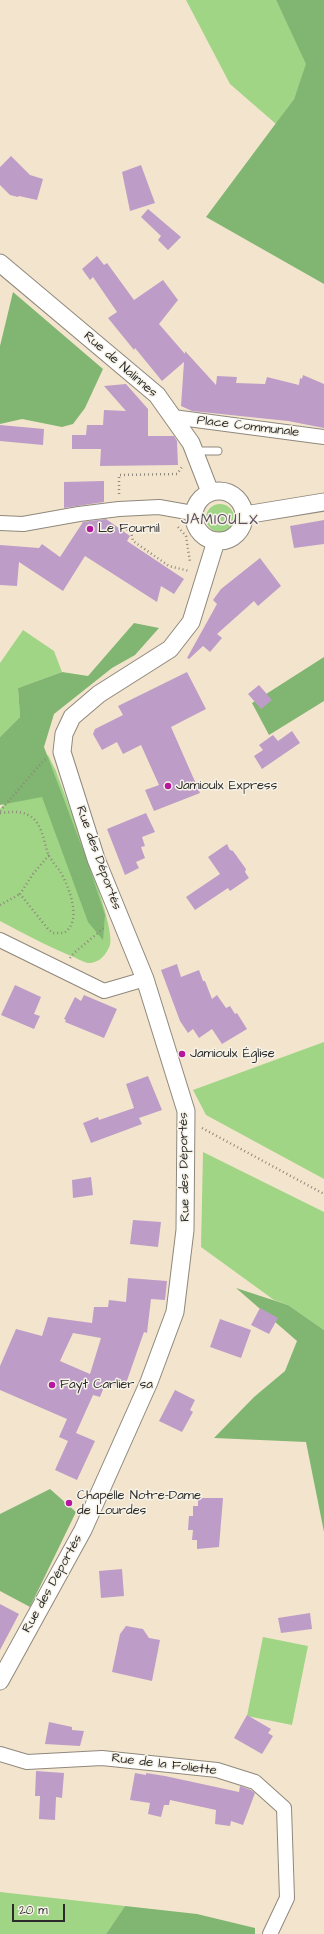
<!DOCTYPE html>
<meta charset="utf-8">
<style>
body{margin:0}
#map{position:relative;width:324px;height:1934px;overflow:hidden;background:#f3e5cd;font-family:"Architects Daughter",sans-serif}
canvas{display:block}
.scale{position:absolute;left:12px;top:1904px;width:53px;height:18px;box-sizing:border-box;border:2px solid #2b2b2b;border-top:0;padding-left:5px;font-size:12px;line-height:14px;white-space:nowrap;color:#2b2b2b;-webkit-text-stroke:3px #f7f3e8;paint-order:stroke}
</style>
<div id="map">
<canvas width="324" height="1934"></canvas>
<div class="scale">20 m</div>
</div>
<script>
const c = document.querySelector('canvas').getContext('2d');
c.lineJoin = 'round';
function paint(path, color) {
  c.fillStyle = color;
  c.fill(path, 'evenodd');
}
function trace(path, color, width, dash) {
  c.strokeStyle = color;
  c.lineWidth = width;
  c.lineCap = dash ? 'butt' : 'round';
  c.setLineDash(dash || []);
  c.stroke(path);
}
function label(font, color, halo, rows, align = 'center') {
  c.font = font + ' "Architects Daughter",sans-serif';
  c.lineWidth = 3;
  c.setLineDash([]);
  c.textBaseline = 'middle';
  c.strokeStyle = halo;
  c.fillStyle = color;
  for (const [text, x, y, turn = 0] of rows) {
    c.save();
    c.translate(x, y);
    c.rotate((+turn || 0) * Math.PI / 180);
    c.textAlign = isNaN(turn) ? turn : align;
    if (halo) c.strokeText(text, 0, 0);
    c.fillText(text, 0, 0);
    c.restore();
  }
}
paint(new Path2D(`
 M186 0H276L307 64 294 99 276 124 230 84Z
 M206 518a14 14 0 1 1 28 0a14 14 0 1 1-28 0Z
 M23 630 54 651 62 672 18 688 20 717 0 737V663Z
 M48 755 56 771C65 796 117 927 110 945 106 955 100 963 88 963 83 962 76 958 71 956 47 946 23 933 0 921V809L41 758Z
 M324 1042V1179L206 1115 193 1090Z
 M203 1152 324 1212V1330L288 1305 274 1300 201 1247Z
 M263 1637 308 1646 292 1725 247 1716Z
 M0 1892 125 1906 106 1934H0Z`), '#a0d585');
paint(new Path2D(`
 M276 0H324V284L206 217 294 99 306 64Z
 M13 292 103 369 85 408 73 424 62 427 22 419 0 424V346Z
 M134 623 159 628 135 655 112 668 54 714 44 747 88 863 105 915 103 940 88 922 42 797 0 805V737L20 717 18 688 62 672 88 676Z
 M324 657V701L269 735 252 703Z
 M236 1288 288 1305 324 1330V1532L306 1442 214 1438 254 1397 285 1371 297 1341Z
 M50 1489 76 1512 30 1607 0 1591V1514Z
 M125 1906 197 1914 255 1928V1934H106Z`), '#80b672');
paint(new Path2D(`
 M11 156 30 175 43 179 37 200 19 196 18 197 10 195 0 185V167Z
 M141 165 155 203 130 211 122 172Z
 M148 209 181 237 168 250 158 240 161 236 141 217Z
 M97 256 104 265 107 263 134 300 163 280 178 300 159 324 185 354V351L216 385 217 376 237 377 236 383 265 384 267 377 299 385 300 378 302 379 303 375 324 384V428L288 421 192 411 181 406 184 362 162 381 135 348 134 350 108 318 117 312 93 277 90 280 82 269Z
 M126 384 148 409V436H174L177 441 178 465 100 466 101 449H72V435H86L87 425H103L104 410 126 411 104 386Z
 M0 425 44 429 43 445 0 441Z
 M104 481V502L64 508V482Z
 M106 519 130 536 127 541 184 579 174 594 161 586 157 602 85 556 63 591 19 562 17 586 0 585V545L39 548 42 544 60 557 83 522Z
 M324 520V544L294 548 290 526Z
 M260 558 281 586 258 606 254 601 217 634 222 638 210 652 203 646 189 659 187 658 217 604 213 600 221 589Z
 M187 672 206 709 171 727 200 793 154 811 145 790 159 785 141 745 123 754 117 742 102 750 93 734 95 729 123 715 118 706Z
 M259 685 272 700 261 709 248 694Z
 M292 731 300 743 262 769 254 756 263 750 259 745 273 735 278 741Z
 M146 813 155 832 142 837 145 846 141 847 145 858 136 862 139 868 125 875 107 829Z
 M227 844 230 850 233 851 246 869 245 872 249 878 230 891 228 888 195 910 186 897 220 874 208 857Z
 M177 964 181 977 199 970 203 981H205L212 999 217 995 226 1008 230 1006 235 1014 237 1013 247 1029 222 1044 212 1029 199 1038 193 1029 188 1033 180 1021 161 970Z
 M15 985 41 997 34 1014 40 1016 34 1029 1 1015Z
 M84 995 117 1009 104 1038 65 1022 66 1020 64 1019 75 997 81 1001Z
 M148 1076 162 1110 139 1118 142 1124 91 1143 83 1123 98 1117 99 1120 134 1108 126 1084Z
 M91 1177 93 1195 73 1198 72 1180Z
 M133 1220 161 1222 158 1247 130 1244Z
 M128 1278 167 1281 165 1300 151 1299 147 1333 144 1332 124 1389 106 1382 100 1397 93 1395 76 1433 95 1441 77 1480 55 1470 68 1441 59 1437 67 1419 0 1390V1366L16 1329 42 1336 48 1317 92 1323 94 1307H108L109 1300 126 1302ZM73 1333 101 1338 90 1374 60 1361Z
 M260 1308 278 1318 269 1334 251 1325Z
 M220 1319 251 1330 241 1358 210 1347Z
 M175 1390 195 1400 190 1410 193 1412 182 1432 159 1421Z
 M198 1498H223L219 1547 197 1549V1540H192L193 1530H188L189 1516H193V1506H198Z
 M122 1569 124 1596 101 1598 99 1571Z
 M0 1604 19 1614 0 1650Z
 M310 1613 312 1629 281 1633 278 1618Z
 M126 1626 143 1629 149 1638 160 1640 152 1681 112 1672 120 1634Z
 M247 1715 271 1729 268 1733 273 1736 262 1754 234 1738Z
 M49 1722 72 1727V1730L84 1731 80 1746 45 1744Z
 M36 1771 64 1773 62 1798 56 1797 55 1820 39 1819 40 1796H35Z
 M135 1773 146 1775V1773L165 1776 239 1792 240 1786 251 1790 255 1793 243 1825 231 1821 230 1826 215 1824 216 1810 170 1800 169 1805H164L161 1817 148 1814 150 1803 130 1800Z`), '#be9cc8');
const service = new Path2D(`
 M195 451H218`);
const minor = new Path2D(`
 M173 417 324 437
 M0 523 23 524 79 514 119 509 159 507 193 513
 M0 940 104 991 145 979
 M0 1754 27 1762 102 1758 217 1770 255 1782 284 1808 287 1898 270 1934`);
const tertiary = new Path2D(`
 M0 263 157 395 191 443 210 492
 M194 516a25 25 0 1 1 50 0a25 25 0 1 1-50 0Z
 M245 515 324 502
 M0 1681 83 1530 149 1382 175 1312 185 1230 186 1111 145 979 96 859 62 752 64 734 72 717 99 694 170 649 191 622 216 541`);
trace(service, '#8f887c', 9);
trace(minor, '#8f887c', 16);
trace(tertiary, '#8f887c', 19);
trace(new Path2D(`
 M119 494V475L177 474 182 467
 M120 525 131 532 133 541 169 566 189 571
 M178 527 186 536 190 562
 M0 811 44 760 47 759
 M0 813C11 812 20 810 30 816 42 823 44 842 48 854 51 860 56 866 60 871 69 887 83 921 64 933H53L48 929 20 894 33 874 49 855
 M0 905 20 894
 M70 958 74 953 105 927
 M202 1128 324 1194`), '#8f887c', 2.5, [1, 3]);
trace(service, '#fff', 7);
trace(minor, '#fff', 14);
trace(tertiary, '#fff', 17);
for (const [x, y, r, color] of [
 [90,529,4,"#b5179e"],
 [168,786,4,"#b5179e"],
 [182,1054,4,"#b5179e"],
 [52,1385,4,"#b5179e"],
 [69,1503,4,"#b5179e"]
]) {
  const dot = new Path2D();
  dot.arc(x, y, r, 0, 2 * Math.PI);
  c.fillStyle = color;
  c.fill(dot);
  trace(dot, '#f7f3e8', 1.5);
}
label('13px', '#2b2b2b', '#f7f3e8', [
 ["Rue de Nalinnes",120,365,41],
 ["Place Communale",248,427,7],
 ["Rue des Déportés",98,858,70],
 ["Rue des Déportés",185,1167,-91],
 ["Rue des Déportés",53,1584,-61],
 ["Rue de la Foliette",164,1765,7]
]);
label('13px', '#2b2b2b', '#f7f3e8', [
 ["Le Fournil",98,529],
 ["Jamioulx Express",176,786],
 ["Jamioulx Église",190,1054],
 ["Fayt Carlier sa",60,1385],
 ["Chapelle Notre-Dame",77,1496],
 ["de Lourdes",77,1511]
], 'left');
c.letterSpacing = '1px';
label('15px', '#5e5362', '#f7f3e8', [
 ["JAMIOULX",220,521]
]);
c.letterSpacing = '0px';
</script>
